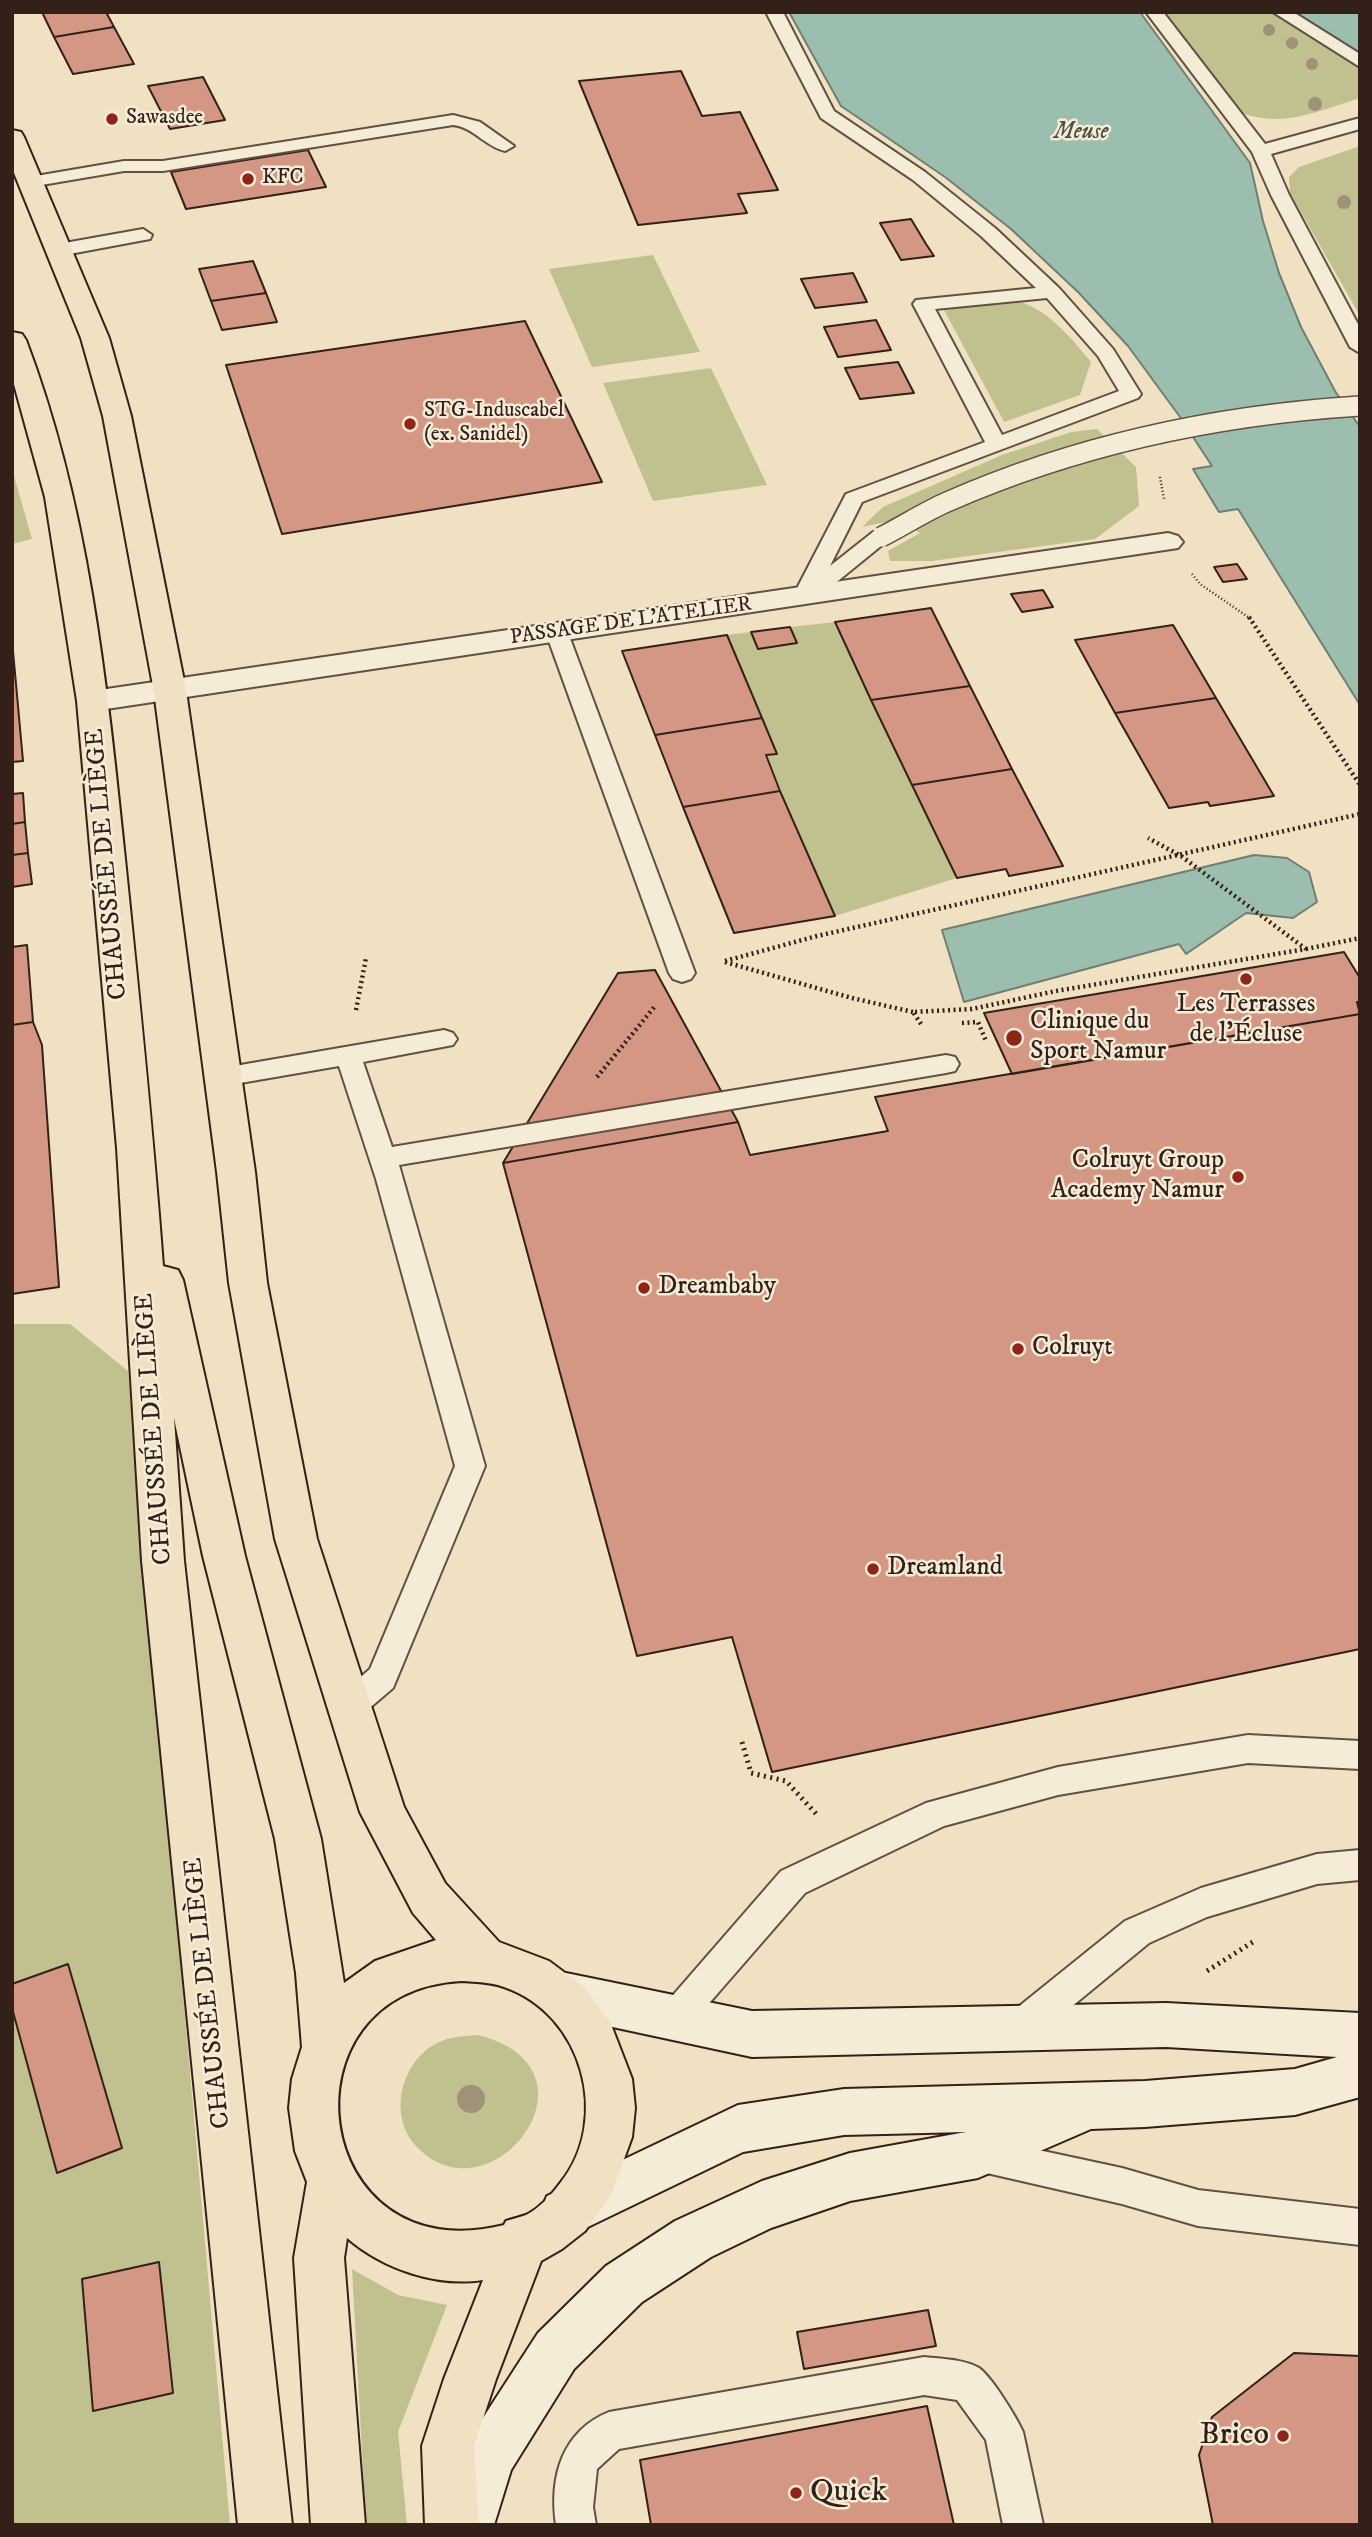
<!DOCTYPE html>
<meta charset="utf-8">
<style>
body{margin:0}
#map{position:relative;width:1372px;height:2537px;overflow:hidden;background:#f0e1c2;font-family:"IM FELL DW Pica",serif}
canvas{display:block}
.frame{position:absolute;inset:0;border:14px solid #332119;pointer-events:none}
</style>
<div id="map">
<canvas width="1372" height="2537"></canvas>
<div class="frame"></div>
</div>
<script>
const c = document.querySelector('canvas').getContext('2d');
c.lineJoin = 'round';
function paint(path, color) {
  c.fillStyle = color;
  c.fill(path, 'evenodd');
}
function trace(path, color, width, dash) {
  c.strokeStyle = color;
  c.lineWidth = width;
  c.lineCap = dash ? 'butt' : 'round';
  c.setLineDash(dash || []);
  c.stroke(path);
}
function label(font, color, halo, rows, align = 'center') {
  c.font = font + ' "IM FELL DW Pica",serif';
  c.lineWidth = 5;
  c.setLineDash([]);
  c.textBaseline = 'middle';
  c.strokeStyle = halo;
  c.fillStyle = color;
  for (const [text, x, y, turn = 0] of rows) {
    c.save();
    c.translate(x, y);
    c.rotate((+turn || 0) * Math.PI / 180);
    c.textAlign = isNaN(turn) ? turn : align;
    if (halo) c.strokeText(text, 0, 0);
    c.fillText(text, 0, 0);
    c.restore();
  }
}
paint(new Path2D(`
 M1164 12H1273L1360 67V98C1315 112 1280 130 1234 110Z
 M1360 146V316L1290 193 1289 177 1299 167Z
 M653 255 700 352 592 367 549 269Z
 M1014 301C1045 305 1072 339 1091 362L1080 395 1004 422 944 310Z
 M711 368 767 485 653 501 603 383Z
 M1097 429 1136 467 1139 506 1095 539 932 561H890L888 551 920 533 895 520 862 527 883 507 1002 455 1071 432Z
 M12 469 32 539 12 544Z
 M835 622 957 878 835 916 766 755 777 753 727 635 751 632 759 649 797 643 790 627Z
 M12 1324H70L128 1371 230 2525H12Z
 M478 2035C613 2069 489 2227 415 2145 389 2116 400 2066 432 2046 445 2037 462 2036 478 2035Z
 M352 2269 398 2295 447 2305 398 2432 407 2525H366Z`), '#c0c18f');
const water = new Path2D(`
 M789 12H1140L1250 163 1263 221 1279 273 1301 327 1335 391 1360 427V705L1238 509 1219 512 1193 469 1212 466 1180 417 1128 346 1079 293 1011 229 945 177 841 106Z
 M1295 12H1360V54Z
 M1254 855 1287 858 1309 872 1317 902 1293 918 1246 913 1186 954 1179 944 964 1002 942 930Z`);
paint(water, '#9bbeae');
trace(water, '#717f72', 2);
const building = new Path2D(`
 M42 12H106L114 27 54 37Z
 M114 27 134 64 73 74 54 37Z
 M681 71 702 116 740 112 778 190 738 194 747 213 638 225 579 81Z
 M203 77 225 120 170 129 148 86Z
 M308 150 326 187 186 209 171 172Z
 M911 219 926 244 934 256 901 260 880 223Z
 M253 261 266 293 211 301 199 269Z
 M853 273 867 302 815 308 801 279Z
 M266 293 277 322 222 330 211 301Z
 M876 320 891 350 838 357 824 327Z
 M525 321 602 482 282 534 226 365Z
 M898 362 914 393 860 399 845 368Z
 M1237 564 1247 579 1223 582 1214 567Z
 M1043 590 1053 607 1022 612 1011 594Z
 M931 608 970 686 871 700 835 622Z
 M1173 625 1216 698 1115 713 1075 640Z
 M790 627 797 643 758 649 751 632Z
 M727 635 762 718 655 735 622 651Z
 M12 640 23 761 12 762Z
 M970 686 1012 769 912 785 871 700Z
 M1216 698 1274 796 1210 806 1208 802 1169 808 1115 713Z
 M762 718 777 754 766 755 780 791 683 807 655 735Z
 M1012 769 1063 866 1009 876 1006 869 957 878 912 785Z
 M780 791 835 916 734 933 683 807Z
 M23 793 25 822 12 824V794Z
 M25 822 28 853 12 855V824Z
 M28 853 32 884 12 887V855Z
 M27 945 33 1022 12 1025V947Z
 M1344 952 1360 978V1002H1357L1360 1014 1012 1074 984 1013Z
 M655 970 738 1122 503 1163 618 973Z
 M1360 1014V1649L772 1772 732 1637 637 1656 503 1163 738 1122 750 1155 888 1131 875 1097Z
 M33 1022 42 1045 59 1287 12 1294V1025Z
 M68 1964 122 2148 57 2173 12 2008V1984Z
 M159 2262 173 2393 93 2411 82 2279Z
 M928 2310 936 2346 804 2369 797 2332Z
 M1294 2353 1360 2356V2525H1213L1199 2455 1212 2417Z
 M927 2406 954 2525H651L640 2460Z`);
paint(building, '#d39784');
trace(building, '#332119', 2);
const service = new Path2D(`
 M766 12H783L834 111 925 172 995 228 1059 288 1113 349 1141 394 1138 398 862 502 830 566 873 532H889L892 537 817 598 804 603 796 601 793 596 846 494 985 442 913 304 916 300 1036 288 981 236 913 180 821 118ZM1047 298 1098 356 1119 391 1002 435 935 309Z
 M1146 12H1163L1265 144 1360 118V129L1271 154 1289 195 1360 328V353L1350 347 1271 195 1252 152Z
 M1273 12H1293L1360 54V67Z
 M453 115 480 122 514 146 505 151C486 147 473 127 453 125L163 171H124L30 187 21 182 30 177 124 161H163Z
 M143 229 152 235 150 239 59 256 50 250 59 244Z
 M557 626 565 628 568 633 695 973 691 979 682 982 673 979 669 973 546 633 549 628Z
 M444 1030 453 1033 457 1039 453 1045 363 1062 392 1147 946 1055 955 1057 959 1064 955 1071 946 1073 399 1165 485 1466 393 1688 359 1717 348 1721 337 1717 332 1707 337 1697 370 1669 455 1466 376 1179 339 1066 223 1086 214 1084 210 1077 214 1070 223 1068Z
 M1248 1735 1360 1741V1769L1248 1763 1058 1795 944 1826 805 1893 685 2031 673 2036 661 2031 656 2020 661 2009 781 1871 926 1803 1058 1767Z
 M1360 1850V1880L1317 1884 1207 1917 1149 1943 1031 2040 1019 2044 1007 2040 1002 2028 1007 2016 1125 1921 1201 1888 1317 1854Z
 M978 2137 1122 2168 1198 2190 1360 2209V2245L1198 2226 1122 2204 978 2171 965 2166 960 2154 965 2142Z
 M924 2357C941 2359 964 2359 979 2368 991 2376 1017 2418 1023 2432L1043 2525H1003L986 2440 957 2400 924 2395 619 2449 597 2469 593 2507 596 2525H556C549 2477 562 2431 609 2412Z`);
const minor = new Path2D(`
 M1168 533 1178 536 1183 542 1178 548 93 711 82 708 77 701 82 694 93 691Z`);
const secondary = new Path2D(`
 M566 1973 752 2011 1166 2003 1360 2013V2097L1295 2115 1145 2127 1091 2129 978 2178 850 2201 771 2228 711 2257 642 2302 574 2369 511 2470 494 2525H440L470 2438 538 2333 606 2266 675 2221 762 2181 850 2153 966 2132 844 2135 743 2152 565 2238 547 2230 540 2213 547 2196 738 2105 844 2089 1145 2081 1295 2069 1337 2057 1166 2047 752 2057 566 2017 549 2011 542 1995 549 1979Z`);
const primary = new Path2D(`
 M12 130 21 132 24 137 109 338 131 416 186 691 255 1172 267 1283 317 1539 404 1807 445 1883 499 1942 549 1961 584 1987 610 2022 632 2079 635 2108 632 2137 611 2195 585 2231 562 2249 541 2261 496 2379 474 2446 479 2525H425L422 2446 444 2379 483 2280C436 2287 383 2269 347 2238L344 2258 365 2525H311L294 2258 307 2182 295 2151 289 2108 292 2079 302 2047 296 1973 275 1839 203 1556 174 1418 184 1561 292 2525H238L142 1561 117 1148 77 701 45 497 12 377V332L22 334 26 340C89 506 107 684 125 859 139 995 153 1130 163 1266L178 1270 183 1280 245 1556 321 1839 344 1983 375 1961 436 1940 413 1913 360 1812 275 1539 229 1283 217 1172 154 691 103 416 81 338 12 168ZM462 1981C476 1982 490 1982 504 1987 583 2014 611 2119 561 2182 553 2193 539 2209 526 2215 520 2217 513 2219 506 2221L504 2225C309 2274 275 1990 462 1981Z`);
trace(service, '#625143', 4);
trace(minor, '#625143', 4);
trace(secondary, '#332119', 4);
trace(primary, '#332119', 4);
trace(new Path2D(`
 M1160 477 1164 499
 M1192 574 1200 584 1251 619`), '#332119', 2.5, [1, 2.5]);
trace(new Path2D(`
 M1249 617 1360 785
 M1306 949 1360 938
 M725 961 817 936 1360 814
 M725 962 852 998 913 1012
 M356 1010 366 958
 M962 1023 978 1022 986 1041
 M921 1024 913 1012 972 1009 1056 991 1306 949 1181 856 1148 838
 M597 1077 656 1005`), '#332119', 4.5, [2, 3.5]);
trace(new Path2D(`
 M742 1742 751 1773 786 1781 819 1817
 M1207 1971 1256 1940`), '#332119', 5, [2, 4.5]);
paint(service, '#f5ecd7');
paint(minor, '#f5ecd7');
paint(secondary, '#f5ecd7');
paint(primary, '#f0e1c2');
const serviceBridge = new Path2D(`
 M881 537C903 526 924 512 947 502 1079 444 1216 415 1360 406`);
trace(serviceBridge, '#625143', 22, []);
trace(serviceBridge, '#f5ecd7', 19);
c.fillStyle = '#9f9278';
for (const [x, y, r] of [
 [1269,30,6],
 [1292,43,6],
 [1312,64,6],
 [1315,104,7],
 [1344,202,7],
 [471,2099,14]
]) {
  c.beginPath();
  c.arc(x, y, r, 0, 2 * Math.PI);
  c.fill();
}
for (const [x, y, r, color] of [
 [112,119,7,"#8f2418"],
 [248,179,7,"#8f2418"],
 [410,424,7,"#8f2418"],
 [1246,979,7,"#8f2418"],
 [1014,1038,9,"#8f2418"],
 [1238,1177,7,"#8f2418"],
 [644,1288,7,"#8f2418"],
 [1018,1349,7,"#8f2418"],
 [873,1569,7,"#8f2418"],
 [1283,2436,7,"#8f2418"],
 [796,2493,7,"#8f2418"]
]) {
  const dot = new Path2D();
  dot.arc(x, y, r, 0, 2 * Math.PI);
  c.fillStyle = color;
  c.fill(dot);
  trace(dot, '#f5ecd7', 2.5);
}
label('21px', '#332119', '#f5ecd7', [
 ["Sawasdee",126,119],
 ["KFC",262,179],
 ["STG-Induscabel",424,412],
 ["(ex. Sanidel)",424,436]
], 'left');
label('21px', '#332119', '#f5ecd7', [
 ["PASSAGE DE L'ATELIER",631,622,-8]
]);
label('italic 23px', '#525046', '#f5ecd7', [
 ["Meuse",1081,133]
]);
label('26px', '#332119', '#f5ecd7', [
 ["CHAUSSÉE DE LIÈGE",108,864,-95],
 ["CHAUSSÉE DE LIÈGE",155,1429,-94],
 ["CHAUSSÉE DE LIÈGE",209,1993,-96]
]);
label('26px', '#332119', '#f5ecd7', [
 ["Les Terrasses",1246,1006,"center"],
 ["de l'Écluse",1246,1036,"center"],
 ["Clinique du",1030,1023],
 ["Sport Namur",1030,1053],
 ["Colruyt Group",1224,1162,"right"],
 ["Academy Namur",1224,1192,"right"],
 ["Dreambaby",658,1288],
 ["Colruyt",1032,1349],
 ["Dreamland",887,1569]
], 'left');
label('32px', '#332119', '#f5ecd7', [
 ["Brico",1269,2436],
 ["Quick",810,2493,"left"]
], 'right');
</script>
